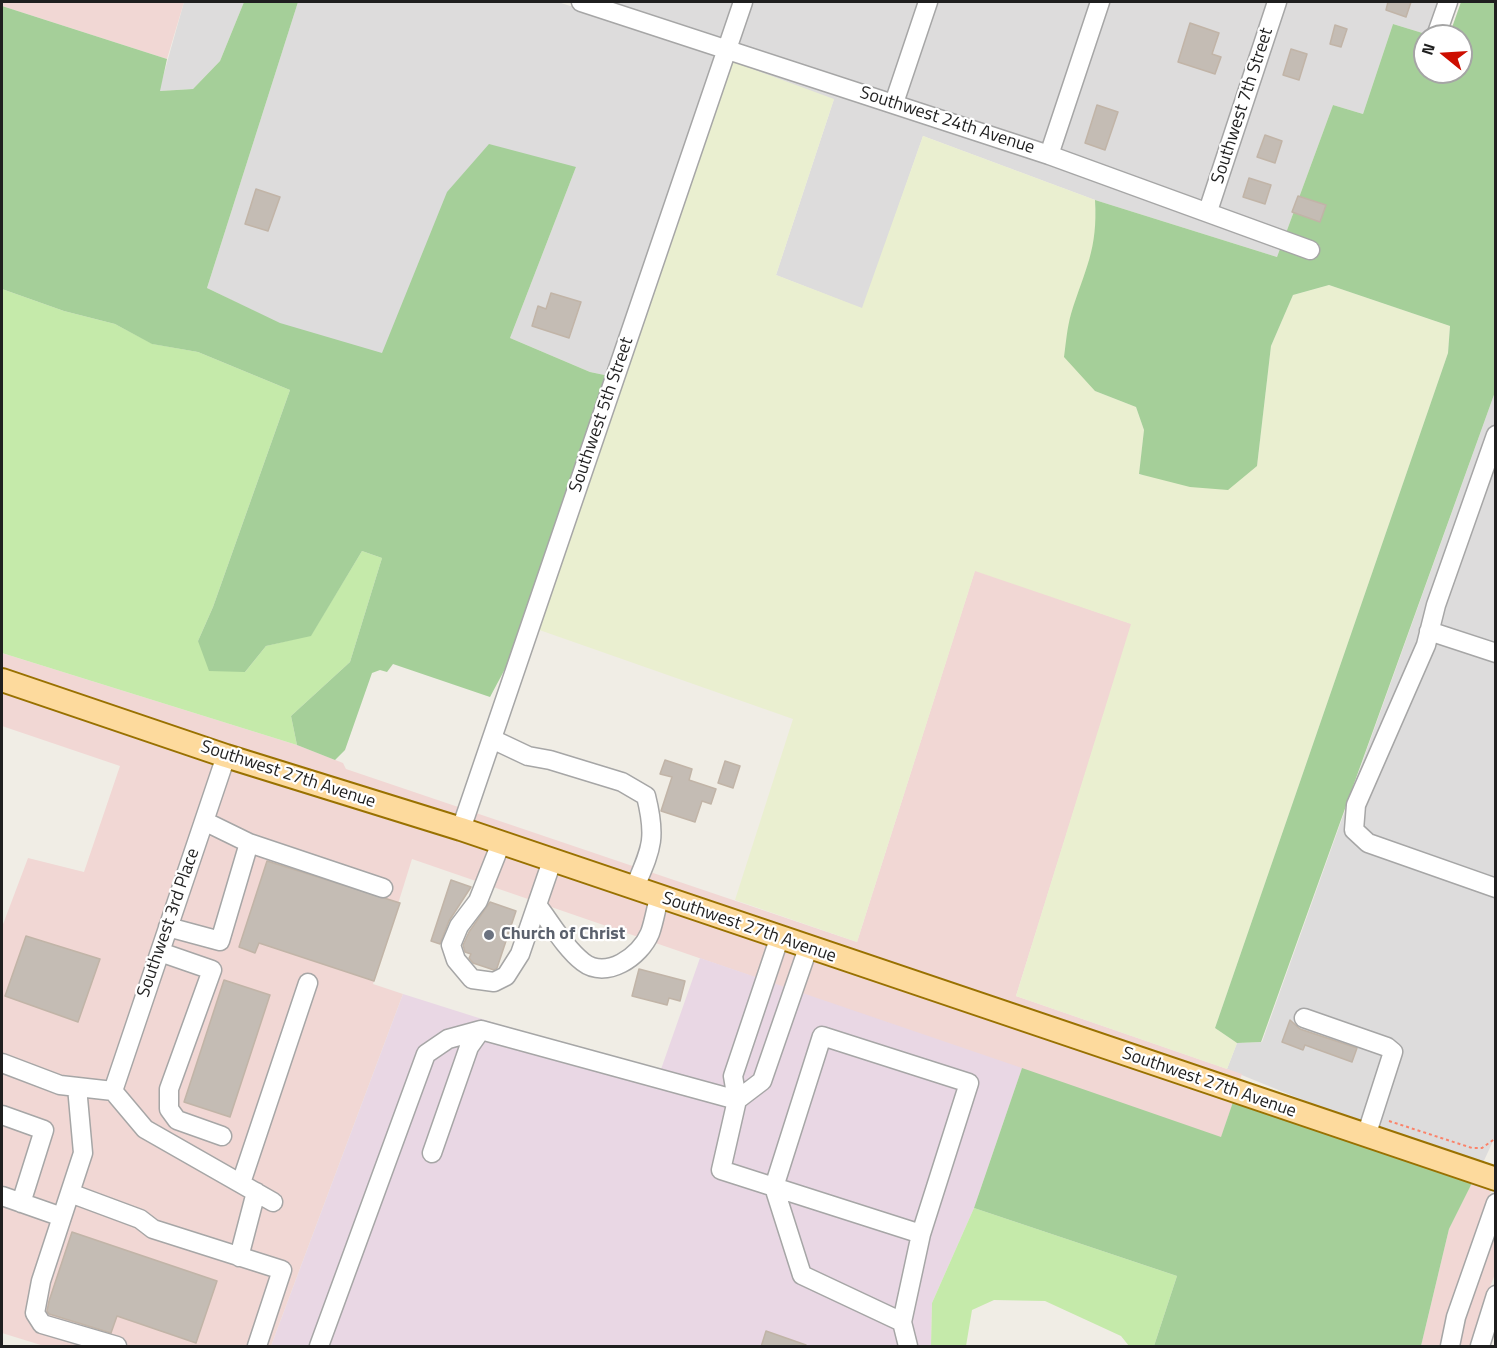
<!DOCTYPE html>
<style>
body{margin:0}
#map{position:relative;width:1497px;height:1348px;overflow:hidden;background:#f0ede5;font-family:"Titillium Web",sans-serif}
canvas{display:block}
.frame{position:absolute;inset:0;border:3px solid #1f1f1f;pointer-events:none}
.north{position:absolute;left:1413px;top:24px;width:60px;height:60px;box-sizing:border-box;background:#fff;border:2px solid #a5a5a5;border-radius:50%;rotate:288deg;font-size:16px;font-weight:700;line-height:24px;text-align:center;color:#1f1f1f}
.north::after{content:'';display:block;margin:auto;width:21px;height:27px;background:#cd0e00;clip-path:polygon(50% 0,100% 100%,50% 72%,0 100%)}
</style>
<div id="map">
<canvas width="1497" height="1348"></canvas>
<div class="frame"></div>
<div class="north">N</div>
</div>
<script>
const c = document.querySelector('canvas').getContext('2d');
c.lineJoin = 'round';
function paint(path, color) {
  c.fillStyle = color;
  c.fill(path, 'evenodd');
}
function trace(path, color, width, dash) {
  c.strokeStyle = color;
  c.lineWidth = width;
  c.lineCap = dash ? 'butt' : 'round';
  c.setLineDash(dash || []);
  c.stroke(path);
}
function label(font, color, halo, rows, align = 'center') {
  c.font = font + ' "Titillium Web",sans-serif';
  c.lineWidth = 4.5;
  c.setLineDash([]);
  c.textBaseline = 'middle';
  c.strokeStyle = halo;
  c.fillStyle = color;
  for (const [text, x, y, turn = 0] of rows) {
    c.save();
    c.translate(x, y);
    c.rotate((+turn || 0) * Math.PI / 180);
    c.textAlign = isNaN(turn) ? turn : align;
    if (halo) c.strokeText(text, 0, 0);
    c.fillText(text, 0, 0);
    c.restore();
  }
}
paint(new Path2D(`
 M184 2H244L220 61 193 89 159 91Z
 M298 2H558L1047 161 1281 246 1277 257 1095 200 923 136 863 309 776 275 834 99 614 377 590 372 510 338 576 167 382 354 280 324 207 288Z
 M604 2H735L723 39Z
 M752 2H920L889 94 738 44Z
 M936 2H1092L1044 145 904 99Z
 M1109 2H1269L1203 202 1059 151Z
 M1286 2H1439L1429 35 1393 24 1363 114 1333 105 1286 233 1218 207Z
 M1495 392V1137L1481 1167 1401 1140 1227 1069 1237 1043 1262 1042Z`), '#dddcdc');
paint(new Path2D(`
 M2 2H184L167 59 2 6Z
 M975 570 1132 624 1016 996 1242 1074 1238 1086 2 672V653L297 745 343 763 346 769 857 942Z
 M2 687 459 836 1234 1099 1221 1138 412 859 373 984 403 994 271 1346H44L2 1333V927L28 858 84 872 120 766 2 726Z
 M1474 1179 1493 1185 1442 1346H1421L1449 1229Z
 M1495 1230V1274L1483 1305 1472 1346H1458L1463 1319Z`), '#f1d7d4');
paint(new Path2D(`
 M700 958 1022 1068 974 1208 932 1303 931 1346H271L403 994 659 1075Z`), '#e9d7e4');
paint(new Path2D(`
 M728 60 834 99 776 275 862 308 923 136 1095 200 1097 230 1089 267 1095 391 1136 407 1144 430 1139 475 1257 466 1271 346 1293 295 1329 285 1450 326 1448 353 1215 1028 1237 1043 1227 1069 1016 996 1131 624 975 571 857 942 735 900 793 719 528 626Z`), '#eaefd0');
paint(new Path2D(`
 M2 289 64 311 115 324 153 344 198 352 290 390 213 607 198 641 245 672 266 646 311 635 362 551 382 558 350 662 291 716 297 745 2 653Z
 M974 1208 1177 1276 1154 1346H1129L1121 1336 1045 1301 994 1300 972 1310 966 1346H931L932 1303Z`), '#c5eaaa');
paint(new Path2D(`
 M244 2H298L207 288 280 323 382 353 447 192 489 144 576 167 510 338 590 372 614 377 528 626 490 697 393 664 387 672 380 670 372 673 345 750 335 760 297 745 291 716 350 662 382 558 362 551 311 636 266 646 245 672 209 671 198 641 213 607 290 390 198 352 152 344 115 324 64 311 2 289V6L167 59 160 91 193 89 220 61Z
 M1461 2H1495V392L1261 1042 1237 1043 1215 1028 1448 353 1450 326 1329 285 1293 295 1271 346 1257 466 1228 490 1190 487 1139 474 1144 430 1136 407 1095 391 1064 357C1066 343 1067 328 1071 314 1085 269 1098 250 1095 200L1277 257 1281 246 1315 259 1320 246 1286 233 1333 105 1363 114 1393 24 1429 35 1425 36V72H1461V36H1449Z
 M1022 1068 1221 1137 1234 1099 1474 1179 1449 1229 1421 1346H1154L1177 1276 974 1208Z`), '#a5cf99');
const building = new Path2D(`
 M1388 2H1411L1406 17 1386 10Z
 M1190 23 1219 33 1212 54 1221 57 1215 74 1178 62Z
 M1335 25 1347 29 1341 47 1330 44Z
 M1291 49 1307 54 1299 80 1283 75Z
 M1097 105 1118 112 1105 150 1085 143Z
 M1265 135 1282 141 1275 163 1257 157Z
 M1249 178 1271 185 1265 204 1243 197Z
 M256 189 280 197 268 231 245 224Z
 M1298 196 1326 205 1320 222 1292 212Z
 M551 293 581 302 569 338 532 326 538 306 546 309Z
 M665 760 692 769 689 780 716 789 711 804 702 801 695 822 661 811 672 777 660 774Z
 M725 761 740 766 733 788 718 783Z
 M267 861 400 903 374 981 259 943 255 953 239 947Z
 M451 880 471 887 449 921 440 944 431 941Z
 M490 902 516 911 497 968 494 970 473 963 469 958 471 954 465 952 463 945 469 932Z
 M26 936 100 959 78 1022 5 996Z
 M639 969 685 981 680 1001 669 998 667 1005 632 996Z
 M224 980 270 995 230 1117 184 1102Z
 M1290 1020 1300 1029 1357 1048 1352 1062 1305 1045 1303 1050 1282 1042Z
 M72 1232 217 1281 196 1343 117 1316 111 1333 49 1314 47 1311 49 1301Z
 M766 1331 806 1345V1347H761Z`);
paint(building, '#c4bcb4');
trace(building, '#c1b4a7', 1.5);
const minor = new Path2D(`
 M581 2 1049 155 1310 250
 M1436 36 1448 2
 M894 103 928 2
 M1049 155 1100 2
 M1208 211 1277 2
 M1496 435 1436 605 1426 645 1356 805 1354 830 1368 843 1496 888
 M1429 631 1496 653
 M492 739 528 756 550 760 622 782 646 796C657 840 651 849 634 889
 M461 829 743 2
 M249 843 383 888
 M501 843 478 901 459 926 451 945 456 960 472 979 494 982 506 976 520 954 552 861
 M537 905C551 923 565 948 583 962 606 980 640 957 650 933 654 922 656 909 659 898
 M168 927 220 941 249 843 204 821
 M779 939 733 1076 737 1100 721 1170 921 1234 902 1322 908 1346
 M160 952 212 970 169 1089V1109L177 1120 222 1136
 M1304 1018 1387 1047 1393 1052 1366 1136
 M2 1063 60 1085 113 1091 145 1129 273 1202
 M77 1087 83 1153 41 1281 35 1313 42 1324 117 1346
 M113 1091 226 756
 M737 1100 762 1081 808 948
 M2 1115 44 1130 21 1203
 M432 1153 469 1047 481 1030
 M241 1183 308 983
 M70 1193 140 1219 153 1229 282 1270 257 1346
 M2 1196 62 1217
 M239 1257 256 1192
 M902 1322 802 1275 774 1187 822 1036 969 1083 921 1234
 M319 1346 426 1054 448 1039 481 1030 737 1100
 M1450 1346 1456 1317 1496 1203
 M1480 1346 1496 1295`);
const major = new Path2D(`
 M2 680 226 756 461 829 1496 1179`);
trace(minor, '#a6a6a6', 21);
trace(major, '#997100', 26);
trace(new Path2D(`
 M1389 1121 1472 1148H1482L1496 1138`), '#fb836a', 2, [3, 3]);
trace(minor, '#fff', 18);
trace(major, '#fdda9d', 22);
for (const [x, y, r, color] of [
 [489,935,6,"#6b7280"]
]) {
  const dot = new Path2D();
  dot.arc(x, y, r, 0, 2 * Math.PI);
  c.fillStyle = color;
  c.fill(dot);
  trace(dot, '#fff', 2);
}
label('18px', '#1f1f1f', '#fff', [
 ["Southwest 7th Street",1243,106,-72],
 ["Southwest 24th Avenue",947,121,18],
 ["Southwest 5th Street",602,415,-71],
 ["Southwest 27th Avenue",288,775,18],
 ["Southwest 3rd Place",169,923,-71],
 ["Southwest 27th Avenue",749,928,19],
 ["Southwest 27th Avenue",1209,1083,19]
]);
label('bold 18px', '#5b616d', '#fff', [
 ["Church of Christ",501,935]
], 'left');
</script>
